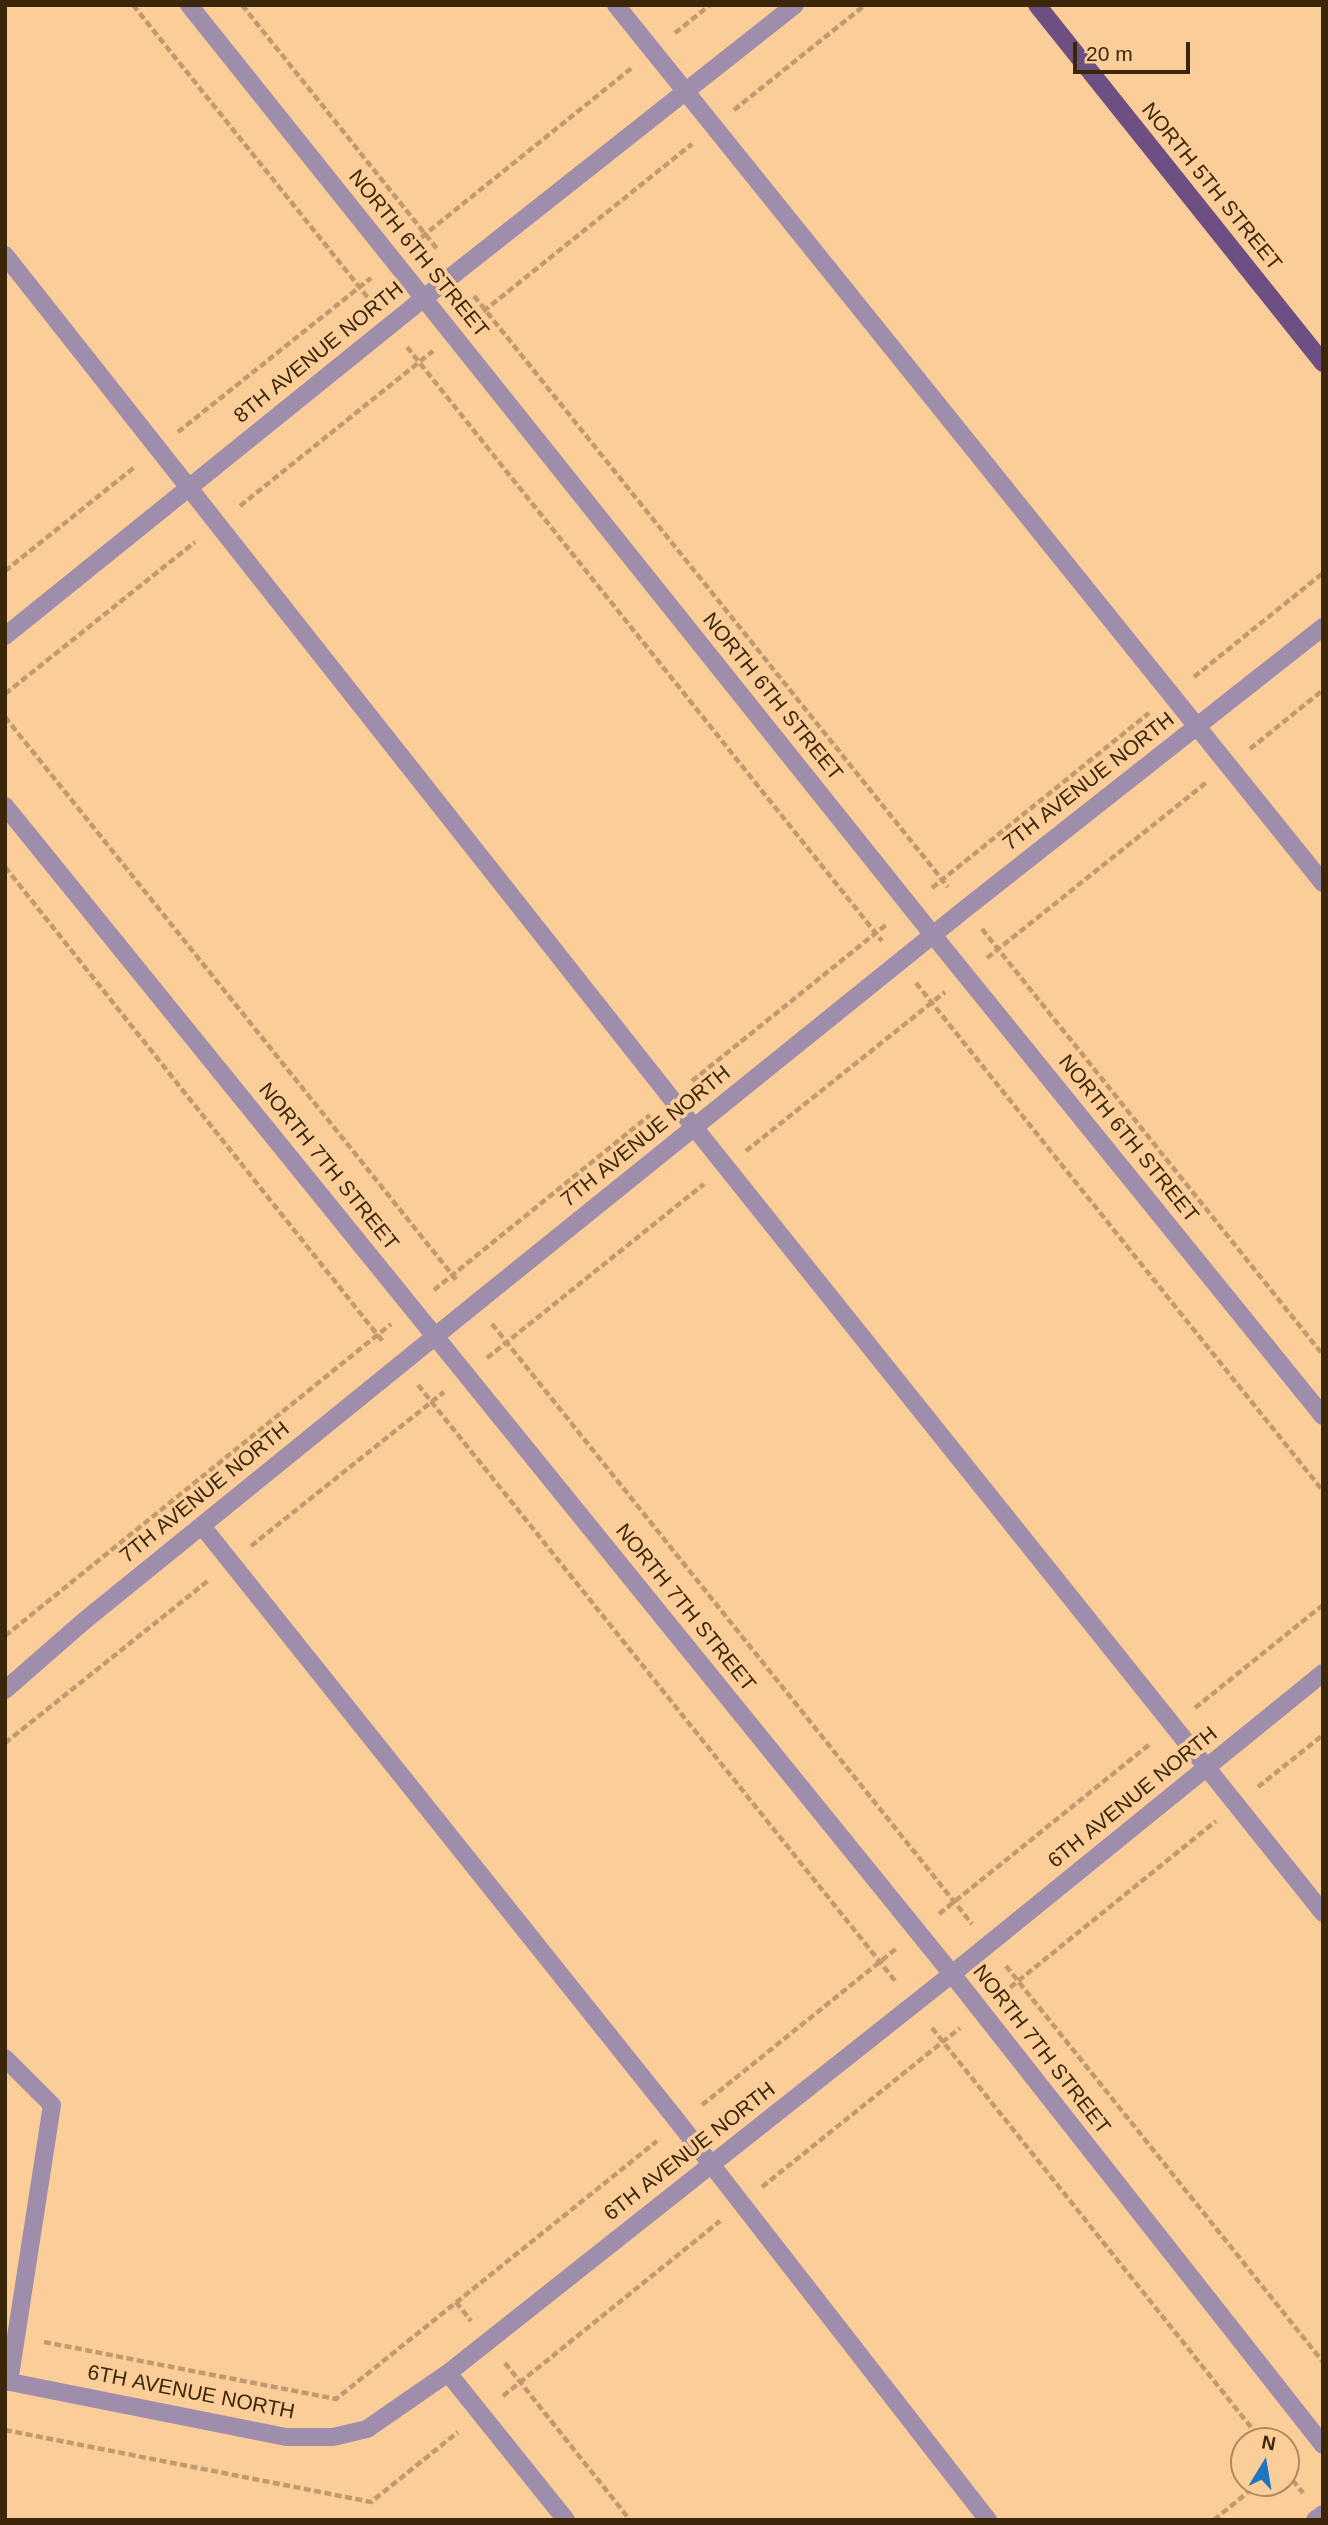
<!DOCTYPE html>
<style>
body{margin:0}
#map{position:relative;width:1328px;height:2525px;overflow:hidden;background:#fbcd98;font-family:Arial,sans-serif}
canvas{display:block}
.frame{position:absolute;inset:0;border:7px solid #3c2609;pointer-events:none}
.north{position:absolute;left:1230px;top:2427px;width:70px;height:70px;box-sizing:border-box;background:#fbcd98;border:2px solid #af8a5f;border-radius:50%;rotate:11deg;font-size:19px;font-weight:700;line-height:28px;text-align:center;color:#3c2609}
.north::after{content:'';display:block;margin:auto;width:24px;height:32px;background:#1d75c3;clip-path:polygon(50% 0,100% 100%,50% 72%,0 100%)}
.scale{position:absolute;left:1073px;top:42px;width:117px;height:32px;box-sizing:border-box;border:4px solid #3c2609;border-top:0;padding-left:9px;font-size:21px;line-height:24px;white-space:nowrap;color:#3c2609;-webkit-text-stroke:5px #fbcd98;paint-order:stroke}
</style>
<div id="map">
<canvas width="1328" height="2525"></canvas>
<div class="frame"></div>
<div class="north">N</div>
<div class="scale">20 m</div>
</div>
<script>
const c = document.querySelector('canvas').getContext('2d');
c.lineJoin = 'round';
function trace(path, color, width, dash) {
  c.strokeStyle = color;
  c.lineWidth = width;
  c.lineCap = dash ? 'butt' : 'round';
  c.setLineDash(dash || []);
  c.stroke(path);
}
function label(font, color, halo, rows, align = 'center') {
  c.font = font + ' Arial,sans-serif';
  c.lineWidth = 7;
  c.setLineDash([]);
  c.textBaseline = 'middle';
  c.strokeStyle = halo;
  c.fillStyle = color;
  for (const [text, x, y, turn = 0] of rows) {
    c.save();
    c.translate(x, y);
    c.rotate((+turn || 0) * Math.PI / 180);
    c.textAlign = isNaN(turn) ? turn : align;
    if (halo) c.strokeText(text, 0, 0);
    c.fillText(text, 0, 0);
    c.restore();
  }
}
trace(new Path2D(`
 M133 5 373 304
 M242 5 438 250
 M675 33 710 5
 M734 110 865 5
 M413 244 633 67
 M474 296 948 887
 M475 318 692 144
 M407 347 882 941
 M178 432 371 278
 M240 506 433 351
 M5 571 136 466
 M1194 677 1323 573
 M5 694 195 542
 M5 717 458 1282
 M1250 749 1323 690
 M5 867 384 1343
 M932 888 1149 713
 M982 929 1323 1355
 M987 958 1207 782
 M916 983 1323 1491
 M692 1081 887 924
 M746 1151 945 992
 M434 1290 650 1115
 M492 1324 972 1924
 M487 1358 704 1184
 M418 1385 896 1982
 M251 1546 444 1392
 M5 1636 391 1324
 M1195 1708 1323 1605
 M5 1743 209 1580
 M1258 1787 1323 1735
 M939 1914 1150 1744
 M1006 1966 1323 2362
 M1002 1994 1216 1821
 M932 2028 1262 2441
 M702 2105 897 1948
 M762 2187 960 2028
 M456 2302 471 2321
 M44 2342 336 2399 657 2141
 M505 2363 630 2520
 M503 2396 720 2221
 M5 2430 371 2502 458 2432
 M1286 2461 1295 2454
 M1286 2472 1303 2493
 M1214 2520 1259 2483`), '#c19a6d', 4.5, [7, 3.5]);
trace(new Path2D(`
 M616 5 1323 883
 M5 255 694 1127 1323 1913
 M202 1526 679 2123 988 2520
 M5 2058 52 2105 9 2382`), '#9e8dab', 18);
trace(new Path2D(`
 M189 5 933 935 1323 1416
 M5 636 424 298 795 5
 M5 806 952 1974 1323 2445
 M5 1690 84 1621 475 1304 965 909 1323 627
 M448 2373 566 2520
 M5 2381 286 2437H333L367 2429 448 2373 952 1974 1323 1673
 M1315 2520 1323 2514`), '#9e8dab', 18);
trace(new Path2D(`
 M1037 5 1323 363`), '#6e4f84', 18);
label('21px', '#3c2609', '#fbcd98', [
 ["NORTH 5TH STREET",1211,187,51],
 ["NORTH 6TH STREET",418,254,51],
 ["8TH AVENUE NORTH",319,353,-39],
 ["NORTH 6TH STREET",772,697,51],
 ["7TH AVENUE NORTH",1089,782,-38],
 ["7TH AVENUE NORTH",646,1137,-39],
 ["NORTH 6TH STREET",1128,1139,51],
 ["NORTH 7TH STREET",328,1167,51],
 ["7TH AVENUE NORTH",205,1493,-39],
 ["NORTH 7TH STREET",685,1608,51],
 ["6TH AVENUE NORTH",1133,1798,-39],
 ["NORTH 7TH STREET",1041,2050,52],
 ["6TH AVENUE NORTH",690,2152,-38],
 ["6TH AVENUE NORTH",191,2393,11]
]);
</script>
